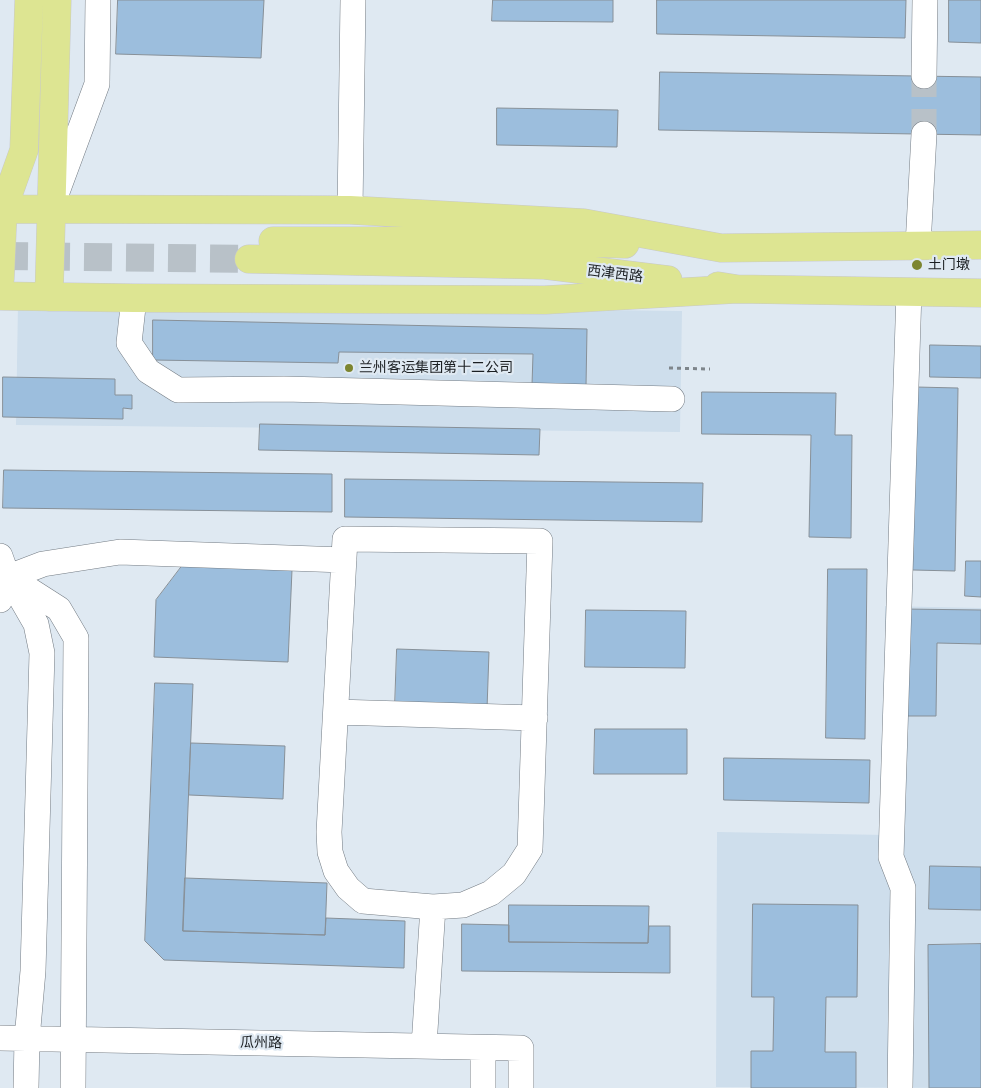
<!DOCTYPE html>
<meta charset="utf-8">
<style>
body{margin:0}
canvas{display:block;background:#dfe9f2}
</style>
<canvas width="981" height="1088"></canvas>
<script>
const c = document.querySelector('canvas').getContext('2d');
c.lineJoin = 'round';
function paint(path, color) {
  c.fillStyle = color;
  c.fill(path, 'evenodd');
}
function trace(path, color, width, dash) {
  c.strokeStyle = color;
  c.lineWidth = width;
  c.lineCap = dash ? 'butt' : 'round';
  c.setLineDash(dash || []);
  c.stroke(path);
}
function label(font, color, halo, rows, align = 'center') {
  c.font = font + ' "Work Sans","Noto Sans SC",sans-serif';
  c.lineWidth = 4.5;
  c.setLineDash([]);
  c.textBaseline = 'middle';
  c.strokeStyle = halo;
  c.fillStyle = color;
  for (const [text, x, y, turn = 0] of rows) {
    c.save();
    c.translate(x, y);
    c.rotate((+turn || 0) * Math.PI / 180);
    c.textAlign = isNaN(turn) ? turn : align;
    if (halo) c.strokeText(text, 0, 0);
    c.fillText(text, 0, 0);
    c.restore();
  }
}
paint(new Path2D(`
 M18 303 682 311 680 432 16 425Z
 M885 606 981 608V1088L716 1087 717 832 887 835Z`), '#cedeec');
const building = new Path2D(`
 M118 0H264L261 58 116 54Z
 M493 0H613V22L492 21Z
 M657 0H906L905 38 657 34Z
 M949 0H981V43L949 42Z
 M660 72 981 77V135L659 130Z
 M497 108 618 110 617 147 497 145Z
 M153 320 587 329 586 386 532 385 533 354 339 352 338 363 153 360Z
 M930 345 981 346V378L930 377Z
 M3 377 115 379V395H132V409L123 408V419L3 417Z
 M916 387 958 388 955 571 913 570Z
 M702 392 836 393 835 435H852L851 538 809 537 811 435 702 434Z
 M260 424 540 429 539 455 259 450Z
 M4 470 332 474V512L3 508Z
 M345 479 703 483 702 522 345 517Z
 M966 561H981V597L965 596Z
 M182 566 292 570 288 662 154 657 156 600Z
 M828 569H867L865 739 826 738Z
 M903 609 981 610V644L937 643 936 716H902Z
 M586 610 686 611 685 668 585 667Z
 M397 649 489 652 487 709 395 706Z
 M155 683 193 684 183 931 325 935 326 918 405 921 404 968 164 960 145 941Z
 M595 729H687V774H594Z
 M191 743 285 746 283 799 189 795Z
 M724 758 870 760 869 803 724 800Z
 M930 866 981 867V910L929 909Z
 M185 878 327 883 325 935 183 931Z
 M753 904 858 905 857 997H826L825 1052H856V1088H751V1051H773L774 997H752Z
 M509 905 649 906 648 943 509 942Z
 M462 924 509 925V942L648 943 649 926H670V973L462 971Z
 M981 944V1088H929L928 945Z`);
paint(building, '#9cbedd');
trace(building, '#879098', 1);
trace(new Path2D(`
 M924 134V76`), '#b8c1c8', 25, [25, 12]);
trace(new Path2D(`
 M0 256 249 259`), '#b8c1c8', 28, [28, 14]);
const minor = new Path2D(`
 M924 76 925 0
 M54 200 97 84 98 0
 M350 210 353 0
 M918 246 924 134
 M134 298 129 343 148 371 178 390 284 389 672 399
 M345 539 540 541 530 849 514 874 491 893 463 905 433 907 363 901 348 888 336 871 330 852 329 832Z
 M0 556 5 570 36 624 42 653 33 971 27 1039 26 1088
 M9 577 59 609 76 638 73 1088
 M0 600 9 577 43 564 120 552 344 560
 M336 712 535 718
 M0 1038 521 1048V1088
 M424 1046 433 907
 M483 1088V1048
 M900 1088 903 888 891 857 909 291`);
const major = new Path2D(`
 M0 209 350 210 584 223 721 248 981 245
 M273 241H546L625 244
 M249 259 545 265 668 280
 M0 279 3 209 24 150 29 0
 M718 286 737 289 981 293
 M0 296 134 298 545 300 737 289
 M49 297 57 0`);
trace(minor, '#747c84', 26);
trace(major, '#c8c9ca', 29);
trace(new Path2D(`
 M669 368 710 369`), '#7e858b', 3, [4, 4]);
trace(minor, '#fff', 25);
trace(major, '#dde592', 28);
for (const [x, y, r, color] of [
 [917,265,6,"#7c8530"],
 [349,368,5,"#7c8530"]
]) {
  const dot = new Path2D();
  dot.arc(x, y, r, 0, 2 * Math.PI);
  c.fillStyle = color;
  c.fill(dot);
  trace(dot, '#dfe9f2', 2);
}
label('14px', '#1b1f22', '#dfe9f2', [
 ["土门墩",928,265],
 ["兰州客运集团第十二公司",359,368]
], 'left');
label('14px', '#1b1f22', '#dfe9f2', [
 ["西津西路",615,274,7],
 ["瓜州路",261,1043,1]
]);
</script>
